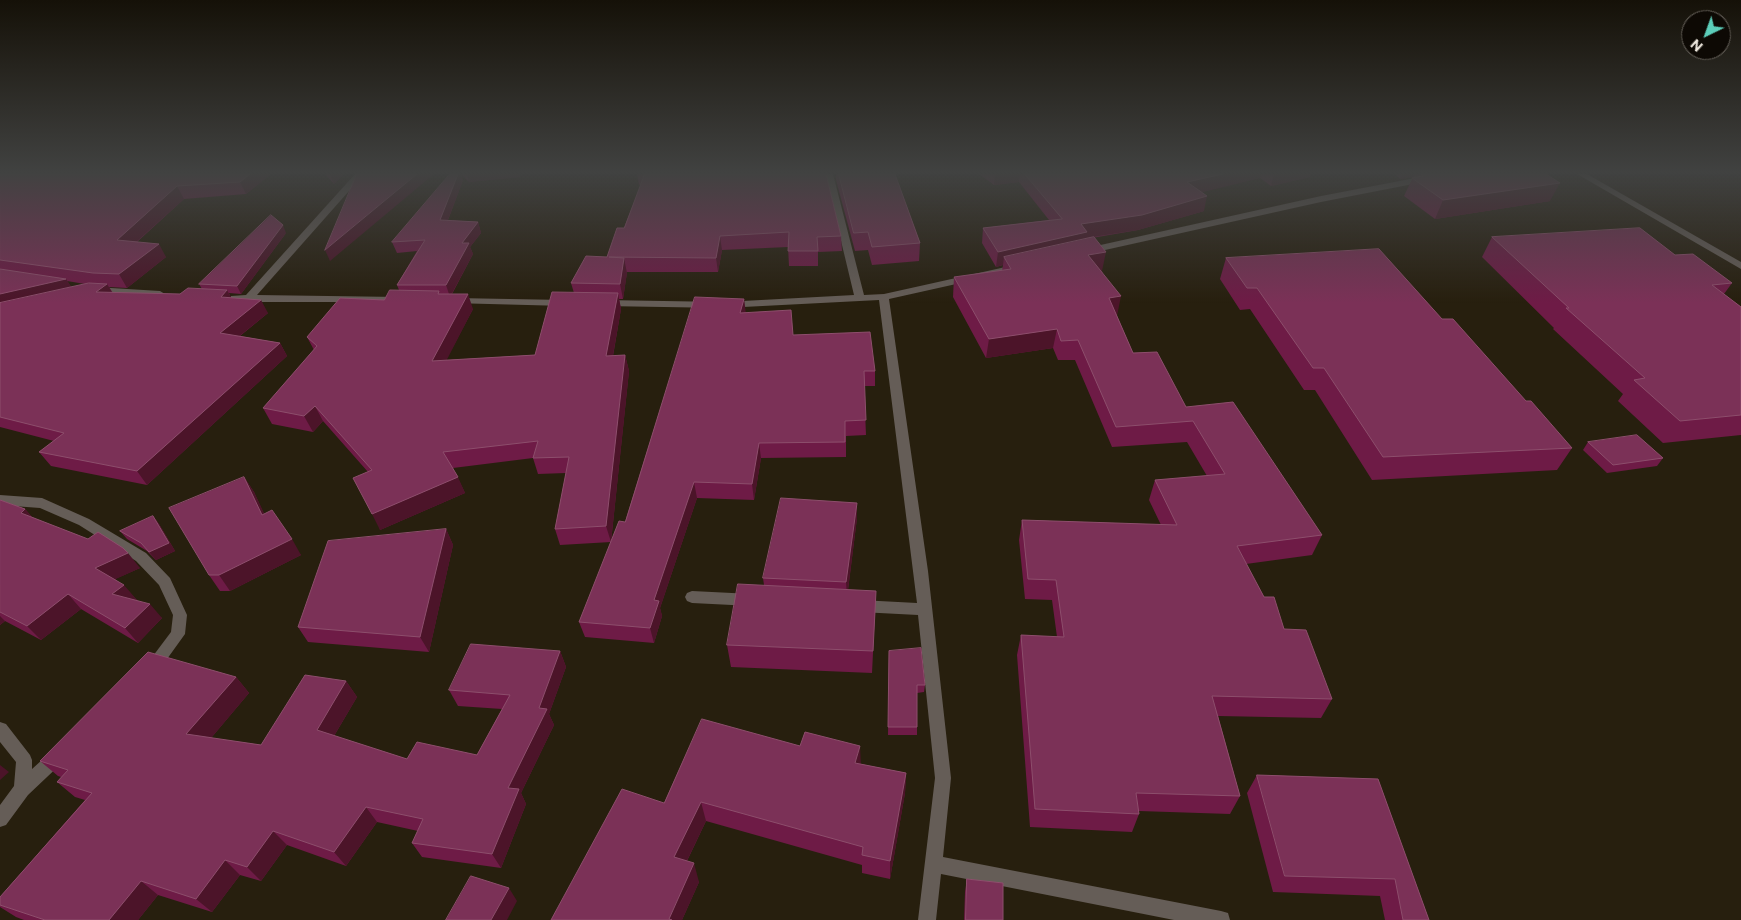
<!DOCTYPE html>
<style>
body{margin:0}
#map{position:relative;width:1741px;height:920px;overflow:hidden;background:#271f0e;font-family:Commissioner,sans-serif}
canvas{display:block}
.north{position:absolute;left:1681px;top:10px;width:50px;height:50px;box-sizing:border-box;background:#0d0904;border:1px solid #67625b;border-radius:50%;rotate:222deg;font-size:14px;font-weight:700;line-height:20px;text-align:center;color:#ede7dd}
.north::after{content:'';display:block;margin:auto;width:18px;height:22px;background:#5cceba;clip-path:polygon(50% 0,100% 100%,50% 72%,0 100%)}
</style>
<div id="map">
<canvas width="1741" height="920"></canvas>
<div class="north">N</div>
</div>
<script>
const c = document.querySelector('canvas').getContext('2d');
c.lineJoin = 'round';
function paint(path, color) {
  c.fillStyle = color;
  c.fill(path, 'evenodd');
}
function trace(path, color, width, dash) {
  c.strokeStyle = color;
  c.lineWidth = width;
  c.lineCap = dash ? 'butt' : 'round';
  c.setLineDash(dash || []);
  c.stroke(path);
}
paint(new Path2D(`
 M355 174H364L257 295 400 297 404 298V302H248L231 300V296L246 295Z
 M825 174H833L864 295 884 294 1019 264 1024 267 1019 270 889 299 928 571 951 778 943 857 1221 911 1228 913 1230 920H1174L941 874 936 920H918L935 778 918 615 860 612 855 610 853 606 855 602 860 600 917 603 879 300 724 308 603 306 598 303 603 300 724 302 854 295Z
 M1436 174H1453L1449 177 1321 202 1087 254 1082 251 1087 248 1321 196Z
 M1577 174H1587L1741 262V269Z
 M95 287 160 291 165 294 160 297 91 292V288Z
 M455 298 565 300 570 303 565 306 451 303 450 301Z
 M0 495 42 498 89 519 146 553 170 578 187 615 185 634 157 673 152 674 147 673 144 668 171 632 173 615 159 585 136 561 79 525 40 508 0 505Z
 M692 591 752 594 757 596 759 600 757 604 752 606 692 603 687 601 685 597 687 593Z
 M0 722 6 724 30 755 32 760V769L53 750 59 748 65 750 67 755 65 760 28 795 6 825 0 827V805L14 786 16 762 0 742Z`), '#655d57');
paint(new Path2D(`
 M0 174H271L246 194 184 199 137 242 166 257 127 288 109 287 113 293 180 294 202 289 199 284 286 233 241 294 229 293 231 298 268 313 240 336 280 343 287 356 147 485 51 466 39 452 54 441 0 427ZM67 281 85 284 71 287Z
 M325 174H344L334 184Z
 M450 174H520V177L469 182 461 174 463 180 448 220 478 222 481 233 470 247 473 254 452 294 473 309 446 360 535 355 574 293 571 283 607 257 624 228 641 184 639 185 637 174H826L841 236 842 251 818 252V266H789L788 247 722 250 718 272H627L623 299H619L621 309 613 356 625 355 629 371 611 542 560 545 555 529 566 473 538 474 533 458 453 468 465 493 380 530 368 472 323 421 313 432 272 424 263 408 314 350 307 337 384 300 399 290 397 285 417 251 397 253 392 242Z
 M836 174H895L920 243 919 261 872 265 868 250 855 251 836 180Z
 M979 174H1311L1310 177 1271 186 1260 178 1201 192 1204 211 1138 230 1086 239 1102 271 1117 316 1133 353 1186 407 1322 535 1312 555 1246 564 1264 597 1284 629 1332 699 1321 718 1218 716 1240 796 1230 814 1139 811V814L1132 832 1030 827 1017 655 1021 635 1057 637 1052 600 1025 599 1019 540 1022 520 1161 525 1149 500 1155 480 1207 476 1187 442 1112 447 1075 360H1058L1053 348 986 358 953 297 954 277 1002 271 1003 265 996 267 982 243 983 228 1049 220 1019 182 994 185Z
 M1395 174H1546L1550 201 1435 219 1404 196 1413 177 1400 179Z
 M1492 237 1675 255 1732 283 1724 294 1741 307V435L1663 443 1618 401 1623 394 1553 329 1554 328 1482 257Z
 M1226 258 1442 319 1572 448 1557 470 1372 480 1315 390H1304L1250 309 1240 310 1220 279Z
 M744 299 745 313 793 335 875 371V386H864L866 435 846 436V457L761 458 754 500 697 498 660 608 662 616 654 643 585 637 579 622 625 522Z
 M1588 442 1663 458 1657 466 1607 473 1583 450Z
 M244 477 254 492 264 514 301 555 230 591H220L209 575Z
 M0 500 25 509 32 517 140 568 115 579 137 600H136L162 618 138 643 81 609 41 640 5 621 0 625Z
 M153 516 159 524 175 551 156 560 147 551 127 539 120 531Z
 M857 518 848 590 875 613 872 673 731 667 727 645 764 585 763 578Z
 M446 529 453 545 429 652 308 642 298 627Z
 M560 651 566 667 549 714 554 725 521 793 526 804 501 868 422 857 412 843 418 831 377 822 346 866 287 845 261 881 240 875 212 912 158 895 138 920H24L16 917 0 907V897L85 800 75 797 57 782 61 777 58 776 40 761 236 677 249 693 211 738 261 745 346 681 357 697 334 736 407 759 477 755 502 709 458 706 449 690Z
 M889 651 925 685 924 692 917 693V735H888Z
 M861 764 906 773 905 793 890 879 862 873V865L706 821 687 861 699 882 682 920 664 803Z
 M1257 775 1378 779 1429 920H1385L1380 896 1273 892 1247 793Z
 M967 879 1003 920H964L965 892Z`), '#6e1b46');
paint(new Path2D(`
 M250 174H271L246 194 240 182Z
 M330 174H344L334 184Z
 M417 174H434L330 261 325 250Z
 M458 174H461L463 180 444 230 440 220Z
 M467 174H520V177L469 182Z
 M995 174H1020L1019 182 994 185Z
 M1223 174H1261L1260 178 1183 197 1187 182Z
 M1274 174H1311L1310 177 1271 186Z
 M1402 174H1414L1413 177 1400 179Z
 M1560 183 1550 201 1435 219 1443 200Z
 M177 186 184 199 125 252 117 240Z
 M1207 196 1204 211 1138 230 1086 238 1085 247 1004 257 1003 265 996 267 998 252 1081 224Z
 M478 222 481 233 470 247 473 254 450 297 446 285 462 243Z
 M283 225 286 233 241 294 237 286Z
 M720 236 722 250 718 272 716 258Z
 M159 244 166 257 127 288 119 274Z
 M1106 252 1102 271 1085 274 1088 255Z
 M624 258 627 273 623 299 620 284Z
 M66 279 75 292 0 309V294Z
 M107 284 115 297 96 292Z
 M227 290 234 303 221 297Z
 M618 293 621 309 610 372 606 356Z
 M468 294 473 309 438 377 432 361Z
 M1121 296 1117 316 1105 318 1109 298Z
 M744 299 746 314 740 313Z
 M261 300 268 313 227 346 220 333Z
 M1057 329 1053 348 986 358 989 339Z
 M280 343 287 356 147 485 137 471Z
 M625 355 629 371 611 542 606 526Z
 M315 406 323 421 313 432 304 416Z
 M759 443 761 458 754 500 752 484Z
 M244 477 254 492 272 530 262 515Z
 M458 477 465 493 380 530 372 514Z
 M694 482 697 498 660 608 662 616 654 643 650 628 654 600Z
 M857 503V518L847 597 846 582Z
 M25 509 38 524 21 513Z
 M153 516 159 524 175 551 156 560 149 552Z
 M446 529 453 545 429 652 420 637Z
 M292 539 301 555 230 591 219 575Z
 M128 553 140 568 107 583 95 568Z
 M124 585 137 600 125 609 112 594Z
 M68 594 81 609 41 640 27 626Z
 M150 604 162 618 138 643 125 628Z
 M0 616 5 621 0 625Z
 M560 651 566 667 549 714 554 725 521 793 526 804 501 868 492 854 508 788Z
 M236 677 249 693 201 750 186 734Z
 M346 681 357 697 328 746 317 730Z
 M860 746 861 766 855 763Z
 M0 765 9 772 0 780Z
 M906 773 905 793 890 879V861Z
 M701 802 706 821 680 875 674 857Z
 M366 807 377 822 346 866 334 852Z
 M273 831 287 845 261 881 247 867Z
 M225 860 240 875 212 912 196 899Z
 M694 863 699 882 682 920H669V919Z
 M141 881 158 895 138 920H109Z
 M509 888 517 901 507 920H491Z`), '#4c1429');
const building = new Path2D(`
 M0 174H250L240 182 177 186 117 240 159 244 119 274 93 273 0 260Z
 M357 174H417L325 250Z
 M450 174H458L440 220 478 222 462 243H469L446 285H397L425 240 392 242Z
 M645 174H826L841 236 817 237 818 251H788L789 232 720 236 716 258 609 257 624 258 620 284 571 283 586 256 607 257 617 228H624Z
 M839 174H895L920 243 872 247 868 232 854 233Z
 M1025 174H1223L1187 182 1207 196 1142 215 1081 224 1087 232 998 252 983 228 1062 219Z
 M1421 174H1546L1560 183 1443 200 1412 178 1423 176Z
 M271 215 283 225 237 286 199 284Z
 M1640 228 1675 255 1693 254 1732 283 1712 285 1741 307V415L1680 421 1634 380 1645 378 1566 308H1569L1492 237Z
 M1094 237 1106 252 1088 255 1121 296 1109 298 1133 353 1157 352 1186 407 1233 402 1322 535 1237 546 1264 597H1274L1284 629 1306 630 1332 699 1212 696 1240 796 1136 793 1139 814 1035 809 1021 635 1064 637 1056 580 1028 579 1022 520 1177 525 1155 480 1225 474 1193 421 1116 427 1078 340 1061 341 1057 329 989 339 954 277 1011 269 1004 257Z
 M1379 249 1442 319H1453L1526 401H1531L1572 448 1383 457 1324 368H1313L1257 288H1247L1226 258Z
 M0 269 66 279 0 294Z
 M89 283 107 284 96 292 180 294 188 288 227 290 221 297 261 300 220 333 280 343 137 471 39 452 64 433 0 417V303Z
 M390 290 439 291 438 294H468L432 361 535 355 552 292 618 293 606 356 625 355 606 526 555 529 569 457 533 458 538 441 443 452 458 477 372 514 353 478 372 470 315 406 304 416 263 408 317 346 307 337 340 298 384 300Z
 M695 297 744 299 740 313 791 310 793 335 870 332 875 371H864L866 420 845 421V442L759 443 752 484 694 482 654 600 659 601 650 628 579 622 619 521 625 522Z
 M1637 435 1663 458 1613 465 1588 442Z
 M244 477 262 515 272 510 292 539 219 575H209L169 508Z
 M781 498 857 503 846 582 763 578Z
 M0 500 25 509 21 513 88 539 98 532 123 548 128 553 95 568 124 585 112 594 150 604 125 628 68 594 27 626 0 612Z
 M153 516 169 543 149 552 141 543 120 531Z
 M446 529 420 637 298 627 328 541Z
 M738 584 876 591 873 651 727 645Z
 M471 644 560 651 539 708 547 709 508 788 519 789 492 854 412 843 423 819 366 807 334 852 273 831 247 867 225 860 196 899 141 881 109 920H45L0 905V897L92 793 57 782 68 770 40 761 148 652 236 677 186 734 261 745 305 675 346 681 317 730 407 759 417 742 477 755 510 695 449 690Z
 M921 648 925 685H917V727H888L889 651Z
 M702 719 800 746 805 732 860 746 855 763 906 773 890 861 862 855 863 847 701 802 674 857 694 863 669 919 672 920H551L622 789 664 803Z
 M1257 775 1378 779 1429 920H1403L1395 879 1285 876Z
 M471 876 509 888 491 920H446Z
 M967 879 1003 883V920H966Z`);
paint(building, '#7b3157');
trace(building, '#8d4e6c', 1);
const sky = c.createLinearGradient(0, 0, 0, 303);
sky.addColorStop(0, '#151108');
sky.addColorStop(0.57, '#414241');
sky.addColorStop(1, '#41424100');
c.fillStyle = sky;
c.fillRect(0, 0, 1741, 303);
</script>
